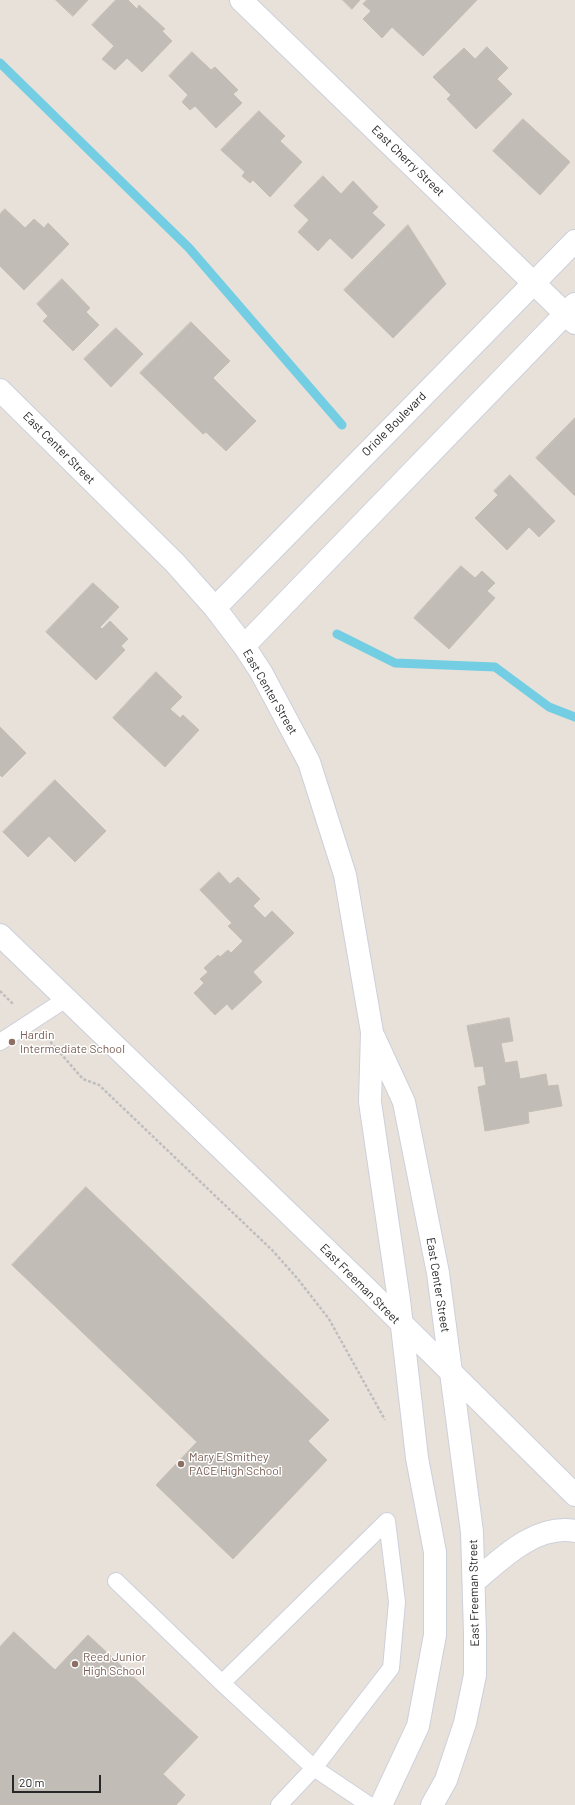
<!DOCTYPE html>
<style>
body{margin:0}
#map{position:relative;width:575px;height:1805px;overflow:hidden;background:#e8e1da;font-family:Barlow,sans-serif}
canvas{display:block}
.scale{position:absolute;left:12px;top:1775px;width:89px;height:18px;box-sizing:border-box;border:2px solid #272727;border-top:0;padding-left:5px;font-size:12px;line-height:14px;white-space:nowrap;color:#272727;-webkit-text-stroke:3px #fff;paint-order:stroke}
</style>
<div id="map">
<canvas width="575" height="1805"></canvas>
<div class="scale">20 m</div>
</div>
<script>
const c = document.querySelector('canvas').getContext('2d');
c.lineJoin = 'round';
function trace(path, color, width, dash) {
  c.strokeStyle = color;
  c.lineWidth = width;
  c.lineCap = dash ? 'butt' : 'round';
  c.setLineDash(dash || []);
  c.stroke(path);
}
function paint(path, color) {
  c.fillStyle = color;
  c.fill(path, 'evenodd');
}
function label(font, color, halo, rows, align = 'center') {
  c.font = font + ' Barlow,sans-serif';
  c.lineWidth = 3;
  c.setLineDash([]);
  c.textBaseline = 'middle';
  c.strokeStyle = halo;
  c.fillStyle = color;
  for (const [text, x, y, turn = 0] of rows) {
    c.save();
    c.translate(x, y);
    c.rotate((+turn || 0) * Math.PI / 180);
    c.textAlign = isNaN(turn) ? turn : align;
    if (halo) c.strokeText(text, 0, 0);
    c.fillText(text, 0, 0);
    c.restore();
  }
}
trace(new Path2D(`
 M0 63 189 248 342 425
 M337 634 395 663 495 667 549 707 575 717`), '#74cee3', 9);
const building = new Path2D(`
 M56 0H88L73 16Z
 M116 0H128L137 9 139 5 165 29 162 31 172 41 142 72 127 58 115 70 102 59 114 46 92 25Z
 M343 0H360L352 9Z
 M367 0H477L423 56 392 27 382 38 363 19 371 11 363 4Z
 M487 47 508 68 497 79 512 94 476 129 447 99 451 95 433 77 464 48 475 59Z
 M192 52 211 70 215 67 238 90 233 94 242 103 216 128 195 106 190 110 182 102 188 95 169 76Z
 M259 111 285 136 280 141 302 162 270 197 253 180 250 183 242 176 245 172 221 150Z
 M523 119 570 162 540 195 493 151Z
 M323 176 341 194 353 181 378 207 372 213 385 225 352 259 330 238 318 251 298 232 309 220 294 206Z
 M5 209 25 228 34 219 44 228 48 223 69 244 24 290 0 266V214Z
 M408 225 446 284 393 338 344 290Z
 M62 279 90 308 86 312 99 325 73 351 43 321 48 316 37 304Z
 M191 322 230 361 213 378 256 421 226 451 206 432 203 434 140 373Z
 M116 328 143 354 111 387 84 359Z
 M575 418V496L536 458Z
 M510 475 555 521 539 537 529 527 507 550 475 518 498 495 494 491Z
 M461 566 475 578 482 571 495 583 487 591 495 598 449 649 414 618Z
 M93 583 119 607 100 627 102 629 110 621 128 639 121 646 125 650 96 680 46 632Z
 M156 672 182 697 170 709 180 718 183 715 199 730 165 767 113 718Z
 M0 727 26 753 2 777 0 775Z
 M55 780 106 831 75 862 49 836 28 857 3 832Z
 M219 872 230 884 238 877 260 899 253 906 265 918 272 911 294 933 253 972 262 982 232 1010 227 1004 215 1015 194 993 204 983 200 979 208 972 204 968 218 955 220 957 228 950 231 953 243 941 228 926 232 923 200 890Z
 M509 1018 513 1041 501 1043 505 1063 517 1061 520 1079 546 1074 548 1086 558 1085 562 1106 528 1112 529 1123 485 1131 478 1087 486 1085 483 1066 475 1067 467 1026Z
 M86 1187 329 1420 308 1441 327 1460 233 1559 156 1485 197 1442 12 1265Z
 M14 1632 55 1670 88 1635 198 1737 163 1774 185 1795 176 1805H0V1647Z`);
paint(building, '#c1bcb5');
trace(building, '#c3bdb4', 1);
const lane = new Path2D(`
 M0 1042 66 999
 M116 1581 222 1683 314 1768 369 1805
 M222 1683 387 1521 397 1602 391 1668 314 1768 279 1805`);
const street = new Path2D(`
 M241 0 575 323`);
const secondary = new Path2D(`
 M0 390 175 563 215 608 244 646 261 672 309 762 345 875 372 1032 370 1102 399 1300 417 1458 435 1552V1635L418 1726 381 1805
 M215 608 575 241
 M244 646 575 304
 M0 935 366 1288 575 1495
 M374 1037 404 1102 438 1273 472 1532 475 1634V1675L465 1723 446 1780 432 1805
 M474 1582C501 1559 535 1524 575 1531`);
trace(lane, '#ccd0db', 18);
trace(street, '#ccd0db', 24);
trace(secondary, '#ccd0db', 24);
trace(new Path2D(`
 M0 991 14 1005
 M47 1038 83 1079 99 1085 272 1250 297 1278 329 1319 385 1420`), '#bebebe', 2.5, [3, 2]);
trace(lane, '#fff', 16);
trace(street, '#fff', 22);
trace(secondary, '#fff', 22);
for (const [x, y, r, color] of [
 [12,1042,4,"#8d6e63"],
 [181,1464,4,"#8d6e63"],
 [75,1664,4,"#8d6e63"]
]) {
  const dot = new Path2D();
  dot.arc(x, y, r, 0, 2 * Math.PI);
  c.fillStyle = color;
  c.fill(dot);
  trace(dot, '#fff', 1.5);
}
label('12px', '#272727', '#fff', [
 ["East Cherry Street",408,161,44],
 ["Oriole Boulevard",394,424,-45],
 ["East Center Street",59,448,45],
 ["East Center Street",270,692,60],
 ["East Freeman Street",360,1284,45],
 ["East Center Street",438,1285,81],
 ["East Freeman Street",474,1593,-91]
]);
label('12px', '#785e54', '#fff', [
 ["Hardin",20,1035],
 ["Intermediate School",20,1049],
 ["Mary E Smithey",189,1457],
 ["PACE High School",189,1471],
 ["Reed Junior",83,1657],
 ["High School",83,1671]
], 'left');
</script>
